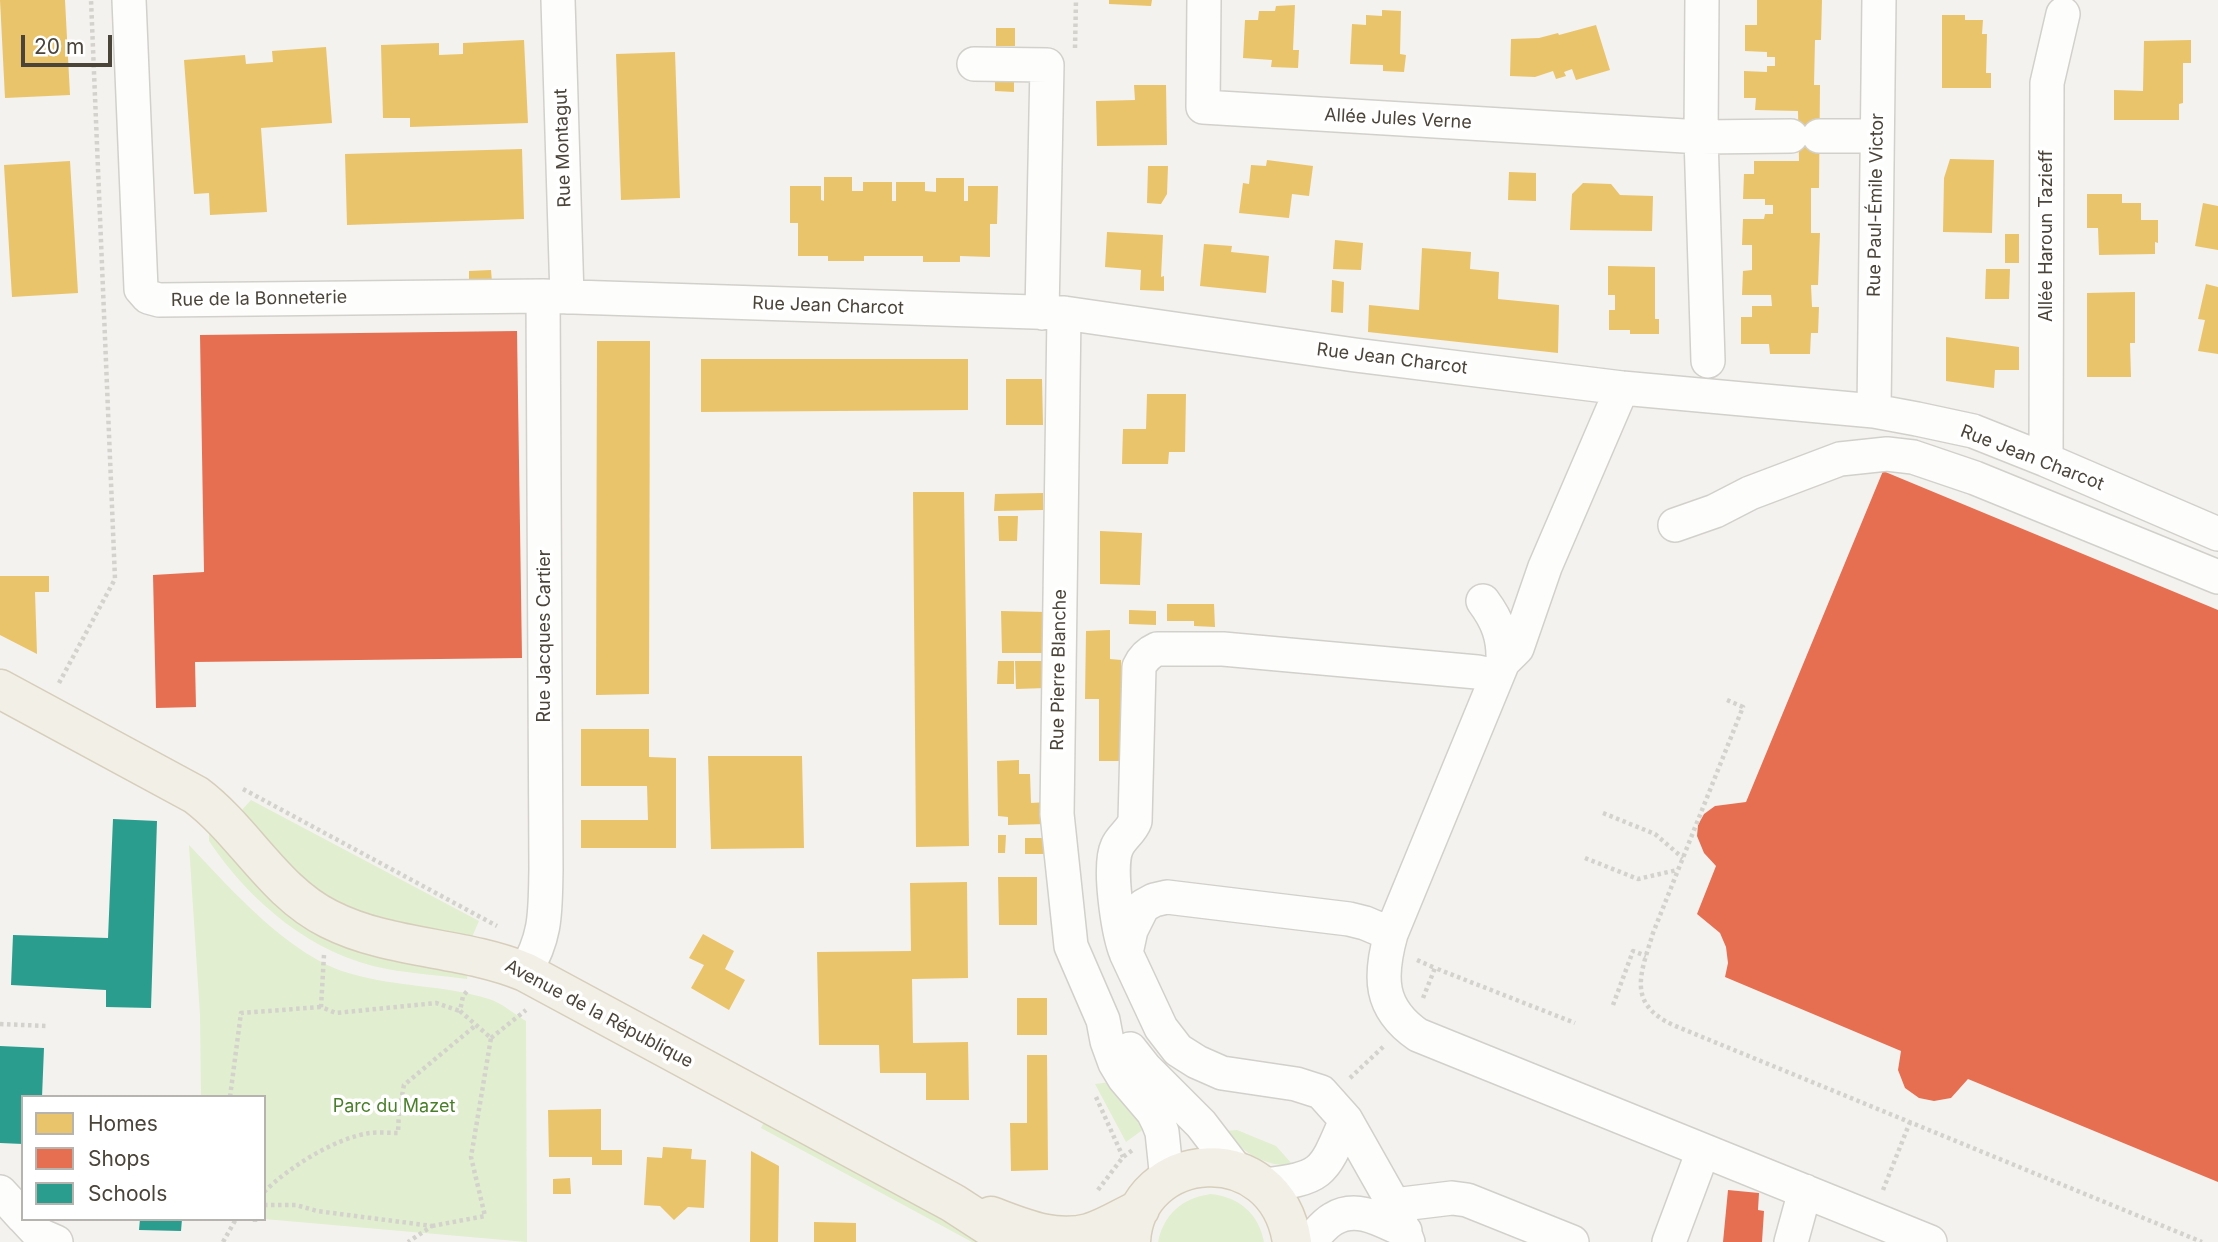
<!DOCTYPE html>
<html>
<head>
<meta charset="utf-8">
<style>
  body { margin:0 }
  #map { position:relative; width:2218px; height:1242px; overflow:hidden; background:#f4f2ee; font-family:Inter,sans-serif }
  canvas { display:block }
  .legend { position:absolute; left:21px; top:1095px; width:245px; height:126px; box-sizing:border-box; background:#fff; border:2px solid #b7b4b0; margin:0; padding:9px 12px; list-style:none; font-size:21px; color:#4b4439 }
  .legend li { display:flex; align-items:center; gap:14px; height:35px }
  .legend b { width:35px; border:2px solid #b7b4b0 }
  .scale { position:absolute; left:21px; top:35px; width:91px; height:32px; box-sizing:border-box; border:4px solid #4b4439; border-top:0; padding-left:9px; font-size:21px; line-height:24px; white-space:nowrap; color:#4b4439; -webkit-text-stroke:5px #fff; paint-order:stroke }
</style>
</head>
<body>
<div id="map">
<canvas width="2218" height="1242"></canvas>
<ul class="legend">
<li><b style="height:19px;background:#e9c46a"></b>Homes</li>
<li><b style="height:19px;background:#e76f51"></b>Shops</li>
<li><b style="height:19px;background:#2a9d8f"></b>Schools</li>
</ul>
<div class="scale">20 m</div>
</div>
<script>
const g = document.querySelector('canvas').getContext('2d');
g.lineJoin = 'round';
function fill(path, color) {
  g.fillStyle = color;
  g.fill(path, 'evenodd');
}
function trace(path, color, width, dash) {
  g.strokeStyle = color;
  g.lineWidth = width;
  g.lineCap = dash ? 'butt' : 'round';
  g.setLineDash(dash || []);
  g.stroke(path);
}
function label(font, color, halo, rows, align = 'center') {
  g.font = font + ' Inter,sans-serif';
  g.lineWidth = 7;
  g.setLineDash([]);
  g.textBaseline = 'middle';
  g.strokeStyle = halo;
  g.fillStyle = color;
  for (const [text, x, y, turn = 0] of rows) {
    g.save();
    g.translate(x, y);
    g.rotate((+turn || 0) * Math.PI / 180);
    g.textAlign = isNaN(turn) ? turn : align;
    if (halo) g.strokeText(text, 0, 0);
    g.fillText(text, 0, 0);
    g.restore();
  }
}
const green = new Path2D(`
  M251 800 479 921 472 937C413 926 349 921 302 879 279 859 260 834 240 812Z
  M212 832 338 944 380 958 468 972 467 979C440 975 413 974 387 969 312 955 250 902 209 841V834Z
  M189 845C232 890 291 958 352 974 397 987 444 985 489 999 502 1003 514 1014 526 1021L527 1242 264 1219V1097H201L200 1015Z
  M1110 1082 1148 1126 1126 1142 1095 1084Z
  M764 1122 986 1242H972L761 1128Z
  M1237 1130 1276 1146 1293 1165C1267 1168 1240 1151 1225 1131Z
  M1211 1194C1239 1197 1259 1214 1264 1242H1158C1164 1214 1182 1198 1211 1194Z`);
const homes = new Path2D(`
  M0 0H65L70 95 5 98Z
  M1109 0H1152L1151 6 1109 4Z
  M1757 0H1822L1821 40H1815L1814 85H1820L1819 188H1811V233H1820L1818 285H1811L1812 307H1819L1818 333H1811L1810 354H1770L1769 344H1741V317H1752V306H1772L1771 295H1742L1743 271 1752 270V245H1742L1743 219H1764L1765 214H1773V205H1765V199H1743L1744 174H1754V161H1799L1798 111 1755 110 1756 98H1744V71L1767 72V66H1775V57H1767V52L1745 51V25H1757Z
  M1295 5 1293 50H1299L1298 68 1271 67 1272 60 1243 58 1245 20H1258L1259 11H1275L1276 6Z
  M1382 10 1401 11 1400 54 1406 55 1404 72 1383 71V65L1350 64 1352 24 1366 25V15L1382 16Z
  M1942 15H1965V20H1983L1982 34H1987L1986 73H1991V88H1942Z
  M1596 25 1610 70 1576 80 1572 69 1564 72 1566 76 1556 79 1553 71 1535 77 1510 76 1511 39 1539 38 1558 33 1559 35Z
  M996 28H1015V46H996Z
  M524 40 528 123 410 127V118H383L381 45 439 43V55L463 54V43Z
  M2191 40V63H2183V103L2179 104V120H2114V90L2143 91 2144 41Z
  M326 47 332 123 261 128 267 212 210 215 209 193 194 194 184 60 245 55 246 64 273 62 272 51Z
  M675 52 680 198 621 200 616 54Z
  M1014 73V92L995 91V74Z
  M1134 85H1166L1167 145 1097 146 1096 101 1135 100Z
  M522 149 524 219 347 225 345 154Z
  M1950 159 1994 160 1992 233 1943 232 1944 178Z
  M1267 160 1313 166 1309 196 1292 194 1289 218 1239 213 1243 183 1249 184 1251 165 1266 166Z
  M70 161 78 293 12 297 4 165Z
  M1148 166H1168L1167 194 1161 204 1147 203Z
  M1509 172 1536 173V201L1508 200Z
  M824 177H852V191H863V182H892V201H896V182H925V191L936 192V178H964V201H968V186H998L997 224H990V257L960 256V262H923V256H864V261H828V256H798V223H790V186H821V200L824 201Z
  M1583 183 1611 184 1620 195 1653 196 1652 231 1570 230 1572 194Z
  M2087 194H2122V203H2141V220H2158V243L2155 242V254L2099 255 2098 228H2087Z
  M2203 203 2218 206V250L2195 246Z
  M1107 232 1163 235 1161 277 1164 276V291L1140 290 1141 270 1105 267Z
  M2005 234H2019V263H2005Z
  M1335 240 1363 243 1361 270 1333 269Z
  M1204 244 1232 246 1231 252 1269 256 1266 293 1200 286Z
  M1422 248 1471 252 1470 269 1499 272 1498 299 1559 305 1558 353 1368 332 1369 305 1419 310Z
  M1608 266 1655 267V319H1659V334H1630V330H1609V310H1615V295H1608Z
  M1986 269H2010L2009 299H1985Z
  M491 270 492 282 469 283V271Z
  M1332 280 1344 282 1343 313 1331 312Z
  M2206 284 2218 287V354L2198 351 2205 320 2198 319Z
  M2135 292V343H2130L2131 377H2087V293Z
  M1946 337 2019 347V370H1995L1994 388 1946 381Z
  M597 341H650L649 694 596 695Z
  M701 359H968V410L701 412Z
  M1006 379H1042L1043 425H1006Z
  M1147 394H1186L1185 452H1169L1168 464H1122L1123 429H1146Z
  M913 492H964L969 846 916 847Z
  M1043 493V510L994 511 995 494Z
  M998 516H1018L1017 541H999Z
  M1100 531 1142 533 1140 585 1100 584Z
  M0 576H49V592H35L37 654 0 635Z
  M1167 604H1214L1215 627 1194 626V621H1167Z
  M1129 610 1156 611V625L1129 624Z
  M1001 611 1046 612V653H1002Z
  M1110 630V659L1121 660V700L1129 699 1130 761H1099V699H1085L1086 631Z
  M998 661H1014V684H997Z
  M1015 661H1046V688L1016 689Z
  M581 729H649V757L676 758V848H581V820H648L647 786H581Z
  M708 756H802L804 848 711 849Z
  M1019 760V774H1030L1031 803 1047 802 1046 824 1008 825V817L998 816 997 761Z
  M998 835H1006L1005 853H998Z
  M1025 838H1047L1046 854H1025Z
  M998 877H1037V925H999Z
  M967 882 968 978 912 979 913 1043 968 1042 969 1100H926V1073H880L879 1045H819L817 952 911 951 910 883Z
  M703 934 734 951 725 969 745 980 729 1010 691 988 704 965 689 958Z
  M1017 998H1047V1035H1017Z
  M1027 1055H1047L1048 1170 1011 1171 1010 1123H1027Z
  M601 1109V1150H622V1165H592V1157H549L548 1110Z
  M663 1147 692 1149 691 1159 706 1160 704 1208 688 1207 674 1220 660 1206 644 1205 647 1157 662 1158Z
  M751 1151 779 1166 778 1242H750Z
  M570 1178 571 1194H553V1179Z
  M814 1222 856 1223V1242H814Z`);
const shops = new Path2D(`
  M517 331 522 658 195 662 196 707 156 708 153 575 204 572 200 335Z
  M1883 471 2218 610V1182L1968 1079 1951 1098 1934 1101 1919 1098 1905 1088 1898 1070 1901 1051 1725 977 1728 963 1726 947 1720 933 1697 914 1716 866 1704 853 1697 836 1698 825 1704 814 1715 806 1746 802Z
  M1728 1190 1759 1193 1758 1210 1764 1211 1762 1242H1723Z`);
const schools = new Path2D(`
  M113 819 157 821 151 1008 106 1007V990L11 985 13 935 108 938Z
  M0 1046 44 1048 42 1097H23V1144L0 1143Z
  M140 1219H182L181 1231 139 1230Z`);
const path = new Path2D(`
  M1075 48 1076 0
  M59 683 115 579 91 0
  M1727 700 1743 707 1653 933C1641 973 1626 1003 1673 1025L2202 1242
  M243 789 497 926
  M1603 813 1655 834 1683 858
  M1585 858 1638 879 1677 870
  M324 955 321 1007 336 1013 436 1003 460 1011
  M1417 960 1435 968
  M1423 998 1435 968 1575 1023
  M1613 1005 1633 951 1646 956
  M0 1024 46 1026
  M491 1038 526 1010
  M1350 1078 1384 1046
  M230 1097 241 1013 321 1007
  M1096 1097 1123 1157
  M1098 1190 1123 1157 1134 1149
  M1883 1190 1910 1122
  M264 1192C289 1167 335 1138 370 1133 379 1132 389 1133 398 1133L399 1111 404 1085 476 1025
  M264 1205H296L317 1211 432 1226 408 1242
  M255 1219V1222
  M432 1226 485 1216 471 1157 491 1038 460 1011 463 996 468 990
  M223 1242 236 1219`);
const minor = new Path2D(`
  M129 0 141 289 148 297 159 300 543 296 1064 313 1355 355 1622 388 1874 411 1917 419 1973 431 2046 460 2218 534
  M558 0 567 297
  M1204 0 1203 107 1701 137 1791 136
  M1702 0 1701 137 1708 361
  M974 64 1047 65 1042 313
  M1819 136H1876
  M1064 313 1057 814 1071 946 1103 1020 1107 1041 1115 1063 1124 1078 1153 1112 1158 1122 1162 1132 1167 1180
  M1874 411 1879 0
  M2046 460 2047 83 2063 14
  M1675 525 1715 511 1750 493 1840 459 1887 454 1913 457 1975 478 2218 577
  M1483 601C1498 621 1504 638 1503 662L1391 934C1379 977 1379 1008 1418 1035L1930 1242
  M1503 662 1517 648 1545 567 1622 388
  M1391 934 1365 923 1349 919 1167 897 1154 900 1143 906 1131 930 1126 953 1161 1028 1178 1050 1197 1062 1222 1073 1296 1084 1321 1092 1346 1120 1394 1205 1408 1242
  M1125 950C1118 930 1108 866 1117 847 1121 837 1131 832 1135 821L1139 667C1143 658 1148 653 1157 649H1223L1477 672 1497 676
  M525 972C547 935 545 911 546 870L543 296
  M1130 1049 1145 1068 1201 1124 1237 1171
  M1263 1185C1323 1178 1323 1174 1346 1120
  M0 1192 23 1217
  M1394 1205 1452 1198 1467 1200 1572 1242
  M25 1219 40 1235 56 1242
  M1309 1242C1316 1235 1324 1224 1333 1219 1357 1204 1383 1221 1405 1231
  M1669 1242 1703 1151
  M1791 1242 1805 1191`);
const major = new Path2D(`
  M0 689 196 795C244 831 274 892 329 919 390 950 462 946 525 972L953 1203 1013 1242
  M991 1216C1023 1228 1054 1242 1089 1233 1106 1228 1123 1217 1140 1209
  M1131 1242C1135 1149 1276 1136 1292 1242`);
const streetNames = [
  ["Allée Jules Verne",1398,119,3],
  ["Rue Montagut",563,148,-92],
  ["Rue Paul-Émile Victor",1876,205,-89],
  ["Allée Haroun Tazieff",2047,236,-90],
  ["Rue de la Bonneterie",259,299,-1],
  ["Rue Jean Charcot",828,306,2],
  ["Rue Jean Charcot",1392,359,7],
  ["Rue Jean Charcot",2032,458,21],
  ["Rue Jacques Cartier",545,636,-90],
  ["Rue Pierre Blanche",1059,670,-89],
  ["Avenue de la République",599,1014,28]
];
const parkNames = [
  ["Parc du Mazet",394,1107]
];
fill(green, '#e1eecf');
fill(homes, '#e9c46a');
fill(shops, '#e76f51');
fill(schools, '#2a9d8f');
trace(minor, '#d2d0cb', 36);
trace(major, '#d6cebb', 41);
trace(path, '#d3d2cc', 4.5, [3.5, 3.5]);
trace(minor, '#fdfdfc', 33);
trace(major, '#f2efe6', 38);
label('18px', '#4b4439', '#fff', streetNames);
label('18px', '#4a7f2a', '#fff', parkNames);
</script>
</body>
</html>
